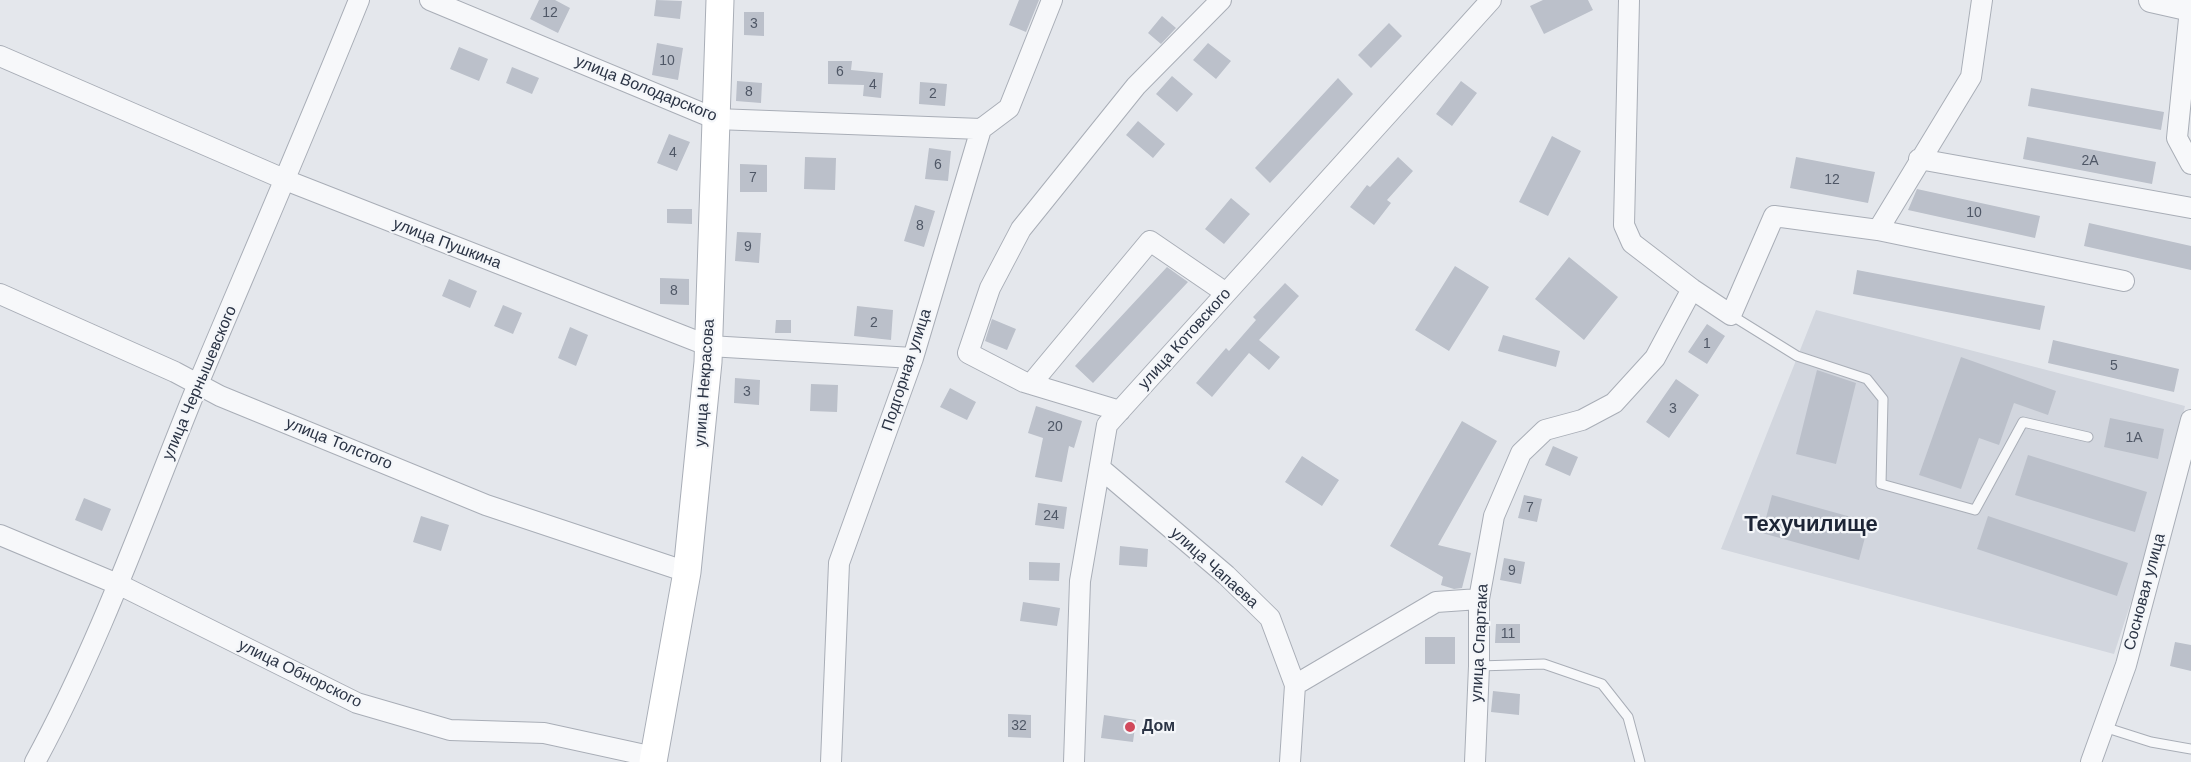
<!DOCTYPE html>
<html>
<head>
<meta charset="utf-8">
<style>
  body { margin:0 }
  canvas { display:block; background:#e4e7ec }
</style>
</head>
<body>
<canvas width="2191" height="762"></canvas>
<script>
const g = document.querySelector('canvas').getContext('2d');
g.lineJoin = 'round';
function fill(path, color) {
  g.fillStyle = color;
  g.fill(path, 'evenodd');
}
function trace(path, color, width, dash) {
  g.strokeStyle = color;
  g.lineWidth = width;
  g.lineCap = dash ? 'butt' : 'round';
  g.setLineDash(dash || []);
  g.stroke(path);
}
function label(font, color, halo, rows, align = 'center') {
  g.font = font + ' Arial,sans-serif';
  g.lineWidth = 4.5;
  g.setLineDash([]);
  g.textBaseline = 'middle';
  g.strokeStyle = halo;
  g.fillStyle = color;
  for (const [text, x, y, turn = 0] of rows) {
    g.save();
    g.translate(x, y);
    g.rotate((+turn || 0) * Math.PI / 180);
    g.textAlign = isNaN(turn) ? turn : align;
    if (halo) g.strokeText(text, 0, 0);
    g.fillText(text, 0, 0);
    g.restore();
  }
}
const built = new Path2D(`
  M1816 310 2185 406 2158 520 2114 654 1721 549Z`);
const building = new Path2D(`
  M539 0H555L570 8 558 33 530 19Z
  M656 0 682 1 680 19 654 16Z
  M1019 0H1039L1026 32 1009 25Z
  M1543 0H1588L1593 10 1544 34 1530 6Z
  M744 12H764V36L744 35Z
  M1162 16 1176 28 1161 44 1148 33Z
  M1389 23 1402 36 1371 68 1358 55Z
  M657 43 683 48 678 80 652 75Z
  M1208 43 1231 61 1216 79 1193 60Z
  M459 47 488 59 479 81 450 69Z
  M828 61H852L851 70 883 73 881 98 863 96 864 85 828 84Z
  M512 67 539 78 532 94 506 83Z
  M1172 76 1193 94 1177 112 1156 94Z
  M1338 78 1353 94 1270 183 1255 168Z
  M737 81 762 83 761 103 736 101Z
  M1461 81 1477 93 1452 126 1436 114Z
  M920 82 947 84 945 106 919 104Z
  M2031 88 2164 112 2161 130 2028 106Z
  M1138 121 1165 144 1153 158 1126 135Z
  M669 134 690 142 677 171 657 163Z
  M1552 136 1581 151 1548 216 1519 202Z
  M2027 137 2156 162 2152 184 2023 159Z
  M929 148 951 151 948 181 925 179Z
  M805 157 836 158 835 190 804 189Z
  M1398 157 1413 171 1387 200 1391 203 1374 225 1350 207 1367 185 1370 187Z
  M1796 157 1875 172 1868 203 1790 188Z
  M740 164 767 165V192H740Z
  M1917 189 2040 216 2035 238 1908 210Z
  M1231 198 1250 214 1224 244 1205 229Z
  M915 205 935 211 924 247 904 241Z
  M667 209H692V224L667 223Z
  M2089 223 2191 246V270L2084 246Z
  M737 232 761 233 759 263 735 261Z
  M1569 257 1618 297 1584 340 1535 299Z
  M1455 266 1489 287 1449 351 1415 330Z
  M1167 267 1188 282 1093 383 1075 366Z
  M1857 270 2045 306 2040 330 1853 294Z
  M660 278 689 279V305L660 304Z
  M449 279 477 291 470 308 442 296Z
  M1285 283 1299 296 1259 340 1280 357 1269 370 1249 353 1212 397 1196 383 1226 348 1229 351 1256 320 1253 317Z
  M503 305 522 313 513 334 494 326Z
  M857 306 893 310 891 340 854 336Z
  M992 319 1016 329 1007 350 985 341Z
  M776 320H791V333H775Z
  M1707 324 1725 336 1707 364 1688 352Z
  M570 327 588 335 576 366 558 358Z
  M1503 335 1560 351 1556 367 1498 351Z
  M2053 340 2179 369 2174 392 2048 363Z
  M1961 357 2056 391 2048 415 2014 403 1999 445 1979 438 1961 489 1919 475Z
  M1817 370 1856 383 1836 464 1796 454Z
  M735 378 760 380 759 405 734 403Z
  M1676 379 1699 395 1669 438 1646 422Z
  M811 384 838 385 837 412 810 411Z
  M950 388 976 402 967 420 940 407Z
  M1036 406 1082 421 1074 448 1069 446 1062 482 1035 477 1043 438 1028 433Z
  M2110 418 2164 429 2158 459 2104 447Z
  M1462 421 1497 441 1438 545 1471 553 1462 588 1454 589 1441 585 1443 577 1390 546Z
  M1553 446 1578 457 1570 476 1545 465Z
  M2028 455 2147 492 2135 532 2015 495Z
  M1302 456 1339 480 1322 506 1285 482Z
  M1524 495 1542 499 1537 522 1518 518Z
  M1772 495 1869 522 1859 560 1762 533Z
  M84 498 111 509 102 531 75 520Z
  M1038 503 1067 507 1064 529 1035 525Z
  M421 516 449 525 441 551 413 542Z
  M1988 516 2128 563 2117 596 1977 549Z
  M1120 546 1148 549 1147 567 1119 565Z
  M1504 558 1525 562 1521 584 1500 580Z
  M1029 562 1060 563 1059 581 1029 580Z
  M1023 602 1060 608 1057 626 1020 621Z
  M1496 624H1520V643H1495Z
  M1425 637H1455V664H1425Z
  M2175 642 2191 645V671L2170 666Z
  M1493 691 1520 694 1519 715 1491 712Z
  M1008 714 1031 715V738L1008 737Z
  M1104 715 1136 720 1133 742 1101 738Z`);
const service = new Path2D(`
  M1731 315 1797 356 1867 379 1883 399 1881 484 1975 510 2023 422 2088 437
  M1479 666 1544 664 1602 684 1628 717 1640 762
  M2104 727 2151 742 2191 749`);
const minor = new Path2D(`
  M430 0 716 119 981 129
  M1629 0 1624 225 1632 243 1692 289 1731 315 1774 216 1878 230 2124 281
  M2190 9 2177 138 2191 164
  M0 56 293 183 709 346 913 358
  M1919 159 2191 208
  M1878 230 1971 77 1982 0
  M0 294 175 372 220 396 486 505 687 572
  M1031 384 1150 241 1226 293
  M1120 411 1024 382 968 353 990 288 1021 229 1136 86 1221 0
  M1100 468 1226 575 1270 618 1295 685 1290 762
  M0 535 122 586 357 703 450 730 544 733 654 757
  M1295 685 1436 602 1479 599
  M35 762C101 641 146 511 198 384 252 256 307 129 359 0
  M831 762 839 563 913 358 981 129 1009 108 1052 0
  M1074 762 1080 581 1107 425 1491 0
  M1475 762 1479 666V599L1494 516 1521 453 1545 430 1582 420 1614 403 1655 358 1692 289
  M2091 762 2126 665 2191 420`);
const tertiary = new Path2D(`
  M2151 0 2191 9`);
const secondary = new Path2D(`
  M653 762 687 572 708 362 720 0`);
const markers = [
  [1130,727,6,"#d1495b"]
];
const numberNames = [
  ["12",550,13],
  ["3",754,24],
  ["10",667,61],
  ["6",840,72],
  ["4",873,85],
  ["8",749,92],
  ["2",933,94],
  ["4",673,153],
  ["2А",2090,161],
  ["6",938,165],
  ["7",753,178],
  ["12",1832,180],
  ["10",1974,213],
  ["8",920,226],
  ["9",748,247],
  ["8",674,291],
  ["2",874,323],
  ["1",1707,344],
  ["5",2114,366],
  ["3",747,392],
  ["3",1673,409],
  ["20",1055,427],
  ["1А",2134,438],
  ["7",1530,508],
  ["24",1051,516],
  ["9",1512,571],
  ["11",1508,634],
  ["32",1019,726]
];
const streetNames = [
  ["улица Володарского",646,89,22],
  ["улица Пушкина",447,244,21],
  ["улица Котовского",1185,339,-48],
  ["Подгорная улица",907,370,-72],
  ["улица Чернышевского",200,383,-67],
  ["улица Некрасова",705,383,-86],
  ["улица Толстого",339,444,22],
  ["улица Чапаева",1214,568,42],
  ["Сосновая улица",2145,592,-75],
  ["улица Спартака",1480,643,-87],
  ["улица Обнорского",300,674,26]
];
const poiNames = [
  ["Дом",1142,727]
];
const districtNames = [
  ["Техучилище",1811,525]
];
fill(built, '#d2d6de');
fill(building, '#bbc0ca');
trace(service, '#a9aeb7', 11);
trace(minor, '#a9aeb7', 22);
trace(tertiary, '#a9aeb7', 26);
trace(secondary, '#a9aeb7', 29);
trace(service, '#f7f8fa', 9);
trace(minor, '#f7f8fa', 20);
trace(tertiary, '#f7f8fa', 24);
trace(secondary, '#fff', 27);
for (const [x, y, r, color] of markers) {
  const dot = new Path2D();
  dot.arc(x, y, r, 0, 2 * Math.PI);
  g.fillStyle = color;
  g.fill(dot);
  trace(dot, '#f4f6f9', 2);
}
label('14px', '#4f5766', null, numberNames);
label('16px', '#2b3445', '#f4f6f9', streetNames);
label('bold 16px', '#2b3445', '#f4f6f9', poiNames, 'left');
label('bold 22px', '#1d2536', '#f4f6f9', districtNames);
</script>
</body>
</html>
